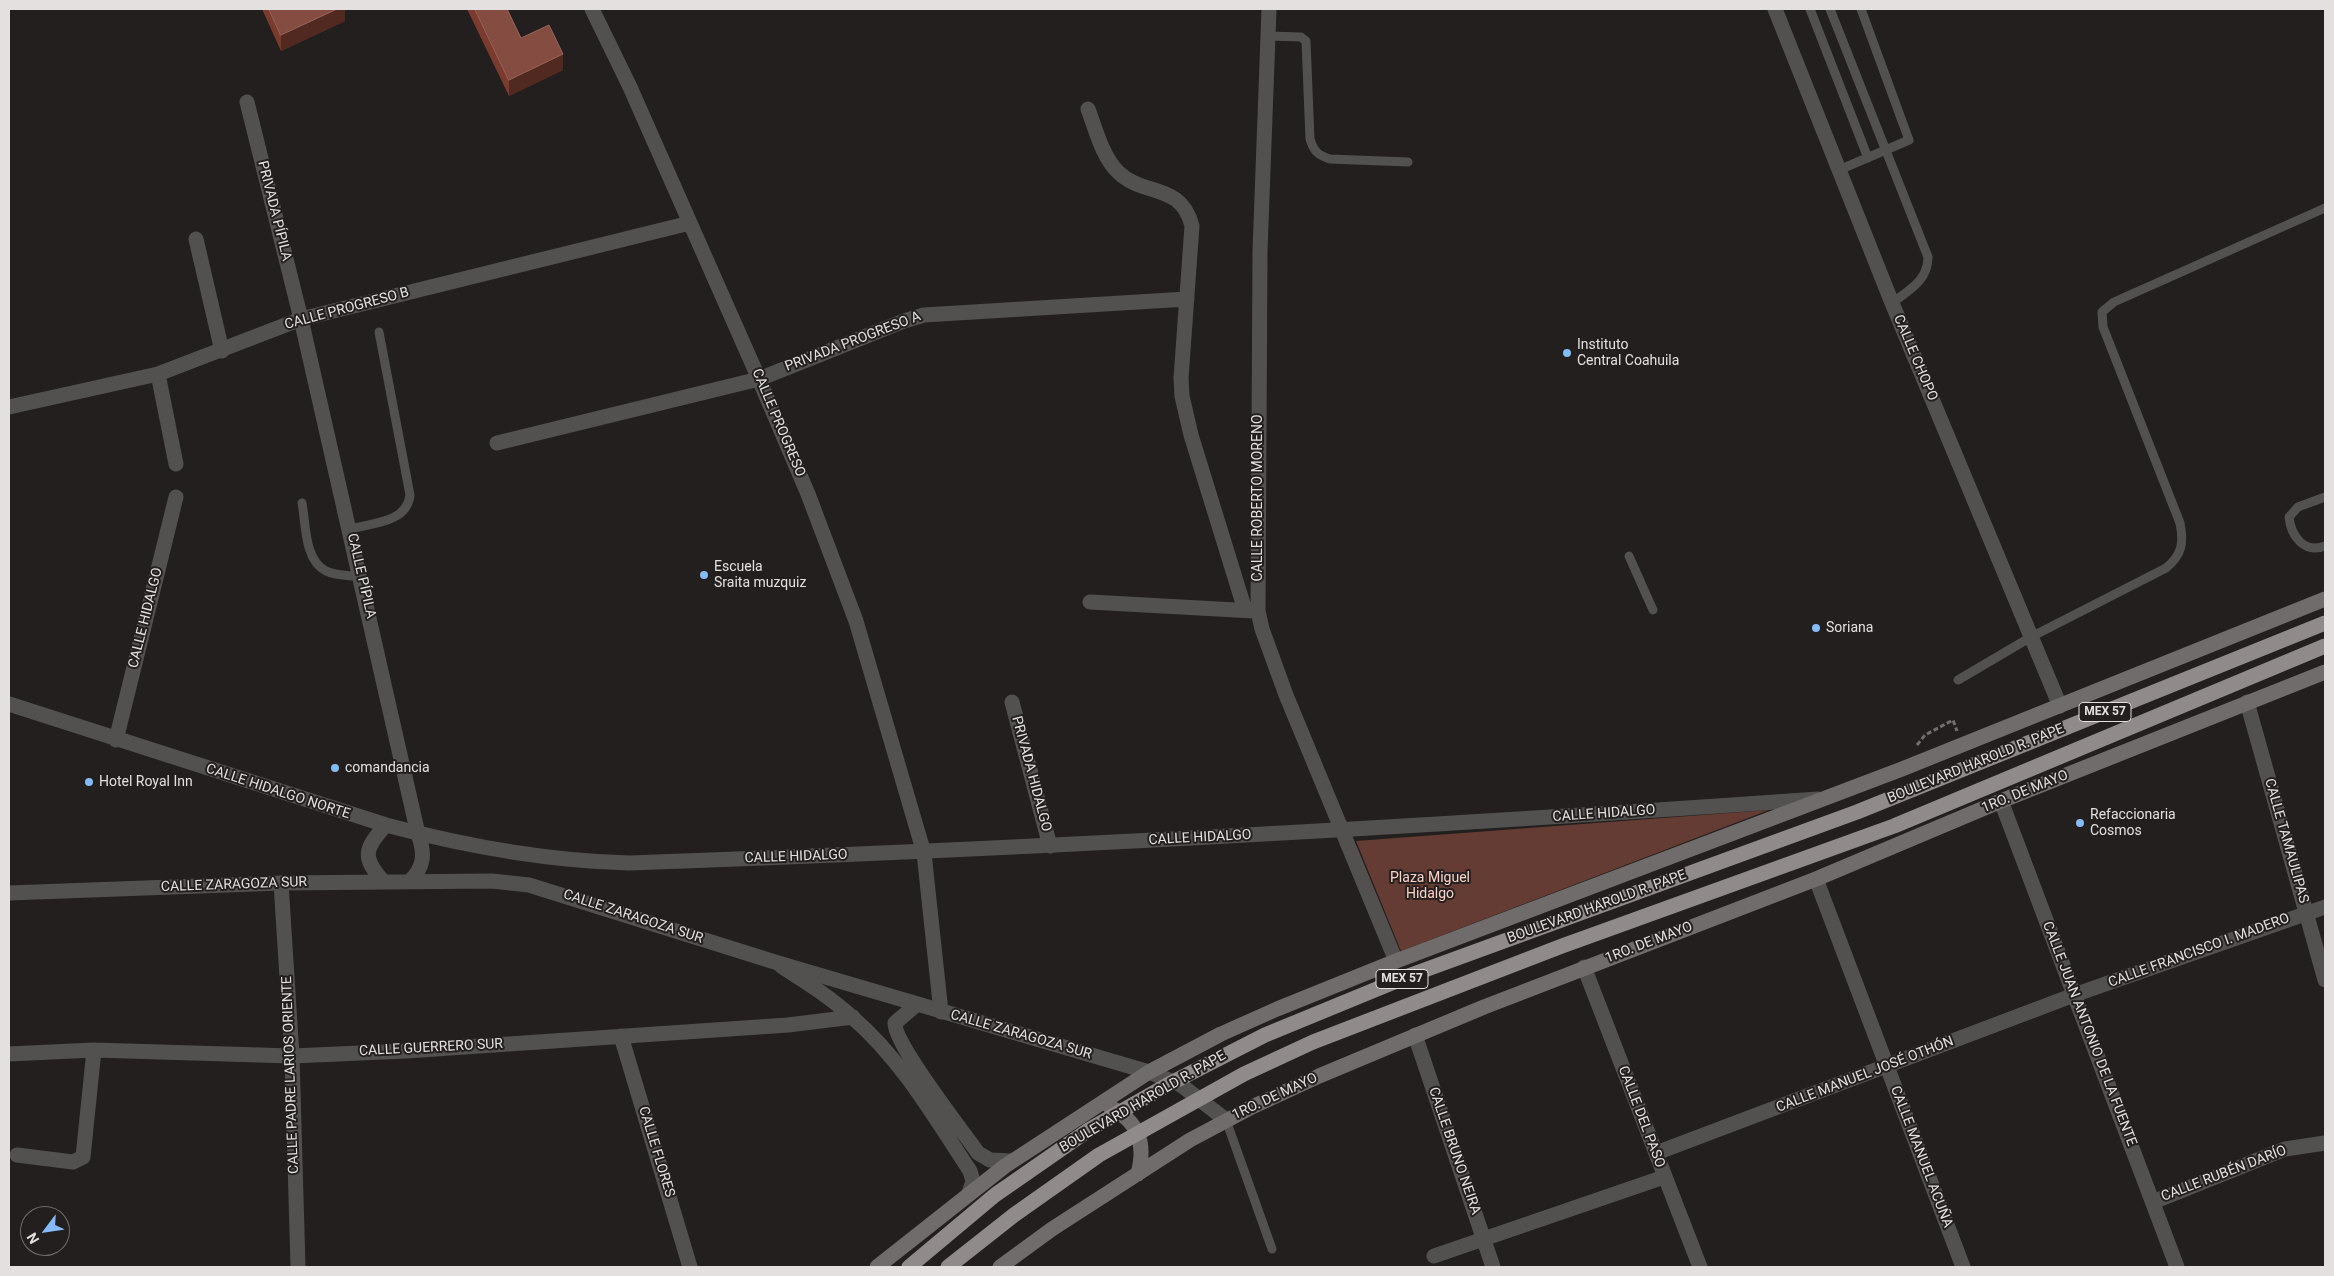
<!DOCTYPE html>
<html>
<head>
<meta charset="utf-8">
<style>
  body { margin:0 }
  #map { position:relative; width:2334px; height:1276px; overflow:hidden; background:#231f1e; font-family:Roboto,sans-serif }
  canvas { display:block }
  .frame { position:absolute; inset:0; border:10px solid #e3e0df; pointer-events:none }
  .north { position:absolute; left:20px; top:1206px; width:50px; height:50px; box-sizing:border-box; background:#231f1e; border:1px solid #706c6b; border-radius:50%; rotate:239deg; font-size:14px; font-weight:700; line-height:20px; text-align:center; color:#e3e0df }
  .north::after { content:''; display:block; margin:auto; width:18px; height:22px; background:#86bbfb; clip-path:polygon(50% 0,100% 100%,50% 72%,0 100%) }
</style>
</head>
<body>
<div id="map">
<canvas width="2334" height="1276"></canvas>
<div class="frame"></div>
<div class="north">N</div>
</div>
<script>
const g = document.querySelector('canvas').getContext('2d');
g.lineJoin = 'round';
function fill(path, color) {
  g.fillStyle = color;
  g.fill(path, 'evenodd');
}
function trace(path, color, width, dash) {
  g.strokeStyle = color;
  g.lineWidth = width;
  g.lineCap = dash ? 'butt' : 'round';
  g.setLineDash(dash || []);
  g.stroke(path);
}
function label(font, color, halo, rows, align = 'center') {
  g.font = font + ' Roboto,sans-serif';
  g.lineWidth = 4;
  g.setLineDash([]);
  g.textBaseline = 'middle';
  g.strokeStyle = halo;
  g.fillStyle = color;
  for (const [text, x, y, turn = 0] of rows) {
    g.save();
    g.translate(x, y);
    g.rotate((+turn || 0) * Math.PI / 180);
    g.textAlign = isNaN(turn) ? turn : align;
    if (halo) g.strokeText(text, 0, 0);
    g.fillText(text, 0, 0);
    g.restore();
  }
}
const green = new Path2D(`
  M1769 810 1401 951 1356 841Z`);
const path = new Path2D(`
  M1917 745 1925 735 1953 720 1957 731`);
const service = new Path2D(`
  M1810 9 1868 158
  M1830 9 1928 257C1928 281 1909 290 1892 303
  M1268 36 1301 37 1306 41 1310 139C1314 152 1318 155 1330 159L1408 162
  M1839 170 1909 140 1861 9
  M2325 497 2298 507 2289 517C2291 536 2304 554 2325 546
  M302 503C306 524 304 560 326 571 336 576 350 575 361 577
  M350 529C372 523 407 523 410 495L379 332
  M1629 556 1653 610
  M1958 680 2031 637 2166 568C2182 555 2184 543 2180 523L2103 327 2102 312 2114 302 2325 208
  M1226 1120 1272 1249`);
const minor = new Path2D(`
  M592 9 630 87 759 379 808 494 856 621 924 853 941 1012
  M1269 9 1260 251 1258 611 1262 629 1286 695 1396 961
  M1775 9 1892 303 2060 706
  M247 102 301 319 418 834
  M1088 109C1096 130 1102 156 1118 172 1143 197 1181 182 1192 226L1181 378 1182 396 1191 435 1245 610
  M196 239 222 351
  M158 374 176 464
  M9 407 158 374 301 319 690 223
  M497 443 759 379 904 321 924 315 1187 299
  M1090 602 1254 611
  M1012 702 1050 846
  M2247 702 2325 980
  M116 740 176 497
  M2001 801 2177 1267
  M1816 879 1963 1267
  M281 883 292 1056 298 1267
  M781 966C806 982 830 997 852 1017 901 1059 935 1118 970 1171L973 1181 969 1193
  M1584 967 1700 1267
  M916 1005 895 1023C894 1044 962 1130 978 1153L990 1160 1012 1161
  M1415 1035 1493 1267
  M621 1036 690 1267
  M9 1054 94 1050 292 1056 406 1051 788 1025 853 1017
  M1656 1153 2074 995 2325 907
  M17 1155 73 1162 83 1157 94 1050
  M2153 1202 2285 1149 2325 1143
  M1434 1256 1664 1177`);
const tertiary = new Path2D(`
  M9 704 386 825C465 846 547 861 629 863 1026 849 1422 827 1818 799
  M383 881C361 857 365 848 386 825
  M409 882C425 867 425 853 418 834
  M9 893 281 883 492 881 529 885 778 963 1149 1072 1181 1085 1226 1120`);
const secondary = new Path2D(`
  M1110 1107C1139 1122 1146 1143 1138 1174
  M877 1267 1005 1166 1149 1072 1221 1034 1277 1009 1396 961 1902 769 2325 599
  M1000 1267 1052 1229 1190 1140 1252 1107 1319 1076 1484 1007 1816 879 2001 801 2325 672`);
const trunk = new Path2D(`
  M909 1267 995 1195 1090 1129 1169 1084 1265 1035 1411 975 1857 812 2325 623
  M948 1267 1014 1215 1099 1155 1244 1074 1313 1042 1562 946 1894 826 2325 646`);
const wall = new Path2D(`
  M262 9H345V21L281 51Z
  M467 9H507L521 38 563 70 509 96Z`);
const shadedWall = new Path2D(`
  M337 9H345V21L281 51V35Z
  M563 54V70L509 96V80Z`);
const building = new Path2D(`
  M269 9H337L281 35Z
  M475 9H507L521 38 549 25 563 54 509 80Z`);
const markers = [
  [1567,353,5,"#86bbfb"],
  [704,575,5,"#86bbfb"],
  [1816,628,5,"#86bbfb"],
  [335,768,5,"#86bbfb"],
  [89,782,5,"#86bbfb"],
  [2080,823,5,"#86bbfb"]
];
const shields = [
  [2105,712,52],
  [1402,979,52]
];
const shieldNames = [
  ["MEX 57",2105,712],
  ["MEX 57",1402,979]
];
const streetNames = [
  ["PRIVADA PÍPILA",274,211,76],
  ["CALLE PROGRESO B",347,309,-15],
  ["PRIVADA PROGRESO A",853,342,-21],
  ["CALLE CHOPO",1915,358,67],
  ["CALLE PROGRESO",778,423,67],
  ["CALLE ROBERTO MORENO",1258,498,-90],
  ["CALLE PÍPILA",361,576,77],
  ["CALLE HIDALGO",146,618,-76],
  ["BOULEVARD HAROLD R. PAPE",1976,764,-22],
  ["PRIVADA HIDALGO",1031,774,75],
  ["CALLE HIDALGO NORTE",278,792,18],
  ["1RO. DE MAYO",2025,792,-22],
  ["CALLE HIDALGO",1604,814,-4],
  ["CALLE HIDALGO",1200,838,-3],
  ["CALLE TAMAULIPAS",2286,841,74],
  ["CALLE HIDALGO",796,857,-2],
  ["CALLE ZARAGOZA SUR",234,885,-2],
  ["BOULEVARD HAROLD R. PAPE",1597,907,-20],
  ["CALLE ZARAGOZA SUR",633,917,18],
  ["1RO. DE MAYO",1649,943,-21],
  ["CALLE FRANCISCO I. MADERO",2199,951,-20],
  ["CALLE JUAN ANTONIO DE LA FUENTE",2089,1034,69],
  ["CALLE ZARAGOZA SUR",1021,1035,16],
  ["CALLE GUERRERO SUR",431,1048,-3],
  ["CALLE PADRE LARIOS ORIENTE",291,1075,-92],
  ["CALLE MANUEL JOSÉ OTHÓN",1865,1075,-21],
  ["1RO. DE MAYO",1275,1097,-25],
  ["BOULEVARD HAROLD R. PAPE",1143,1102,-30],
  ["CALLE DEL PASO",1641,1117,69],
  ["CALLE BRUNO NEIRA",1454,1151,71],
  ["CALLE FLORES",656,1152,73],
  ["CALLE MANUEL ACUÑA",1921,1157,69],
  ["CALLE RUBÉN DARÍO",2224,1174,-21]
];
const poiNames = [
  ["Instituto",1577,345],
  ["Central Coahuila",1577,361],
  ["Escuela",714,567],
  ["Sraita muzquiz",714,583],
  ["Soriana",1826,628],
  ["comandancia",345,768],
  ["Hotel Royal Inn",99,782],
  ["Refaccionaria",2090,815],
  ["Cosmos",2090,831]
];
const parkNames = [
  ["Plaza Miguel",1430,878],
  ["Hidalgo",1430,894]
];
fill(green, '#653c33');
trace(path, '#716e6d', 3, [5, 2.5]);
trace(service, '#535150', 9);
trace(minor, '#535150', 15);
trace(tertiary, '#535150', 15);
trace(secondary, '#706c6b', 15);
trace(trunk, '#908a8a', 15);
fill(wall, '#7a3b2e');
fill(shadedWall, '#522920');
fill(building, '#854d41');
trace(building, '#94645a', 1);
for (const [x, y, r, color] of markers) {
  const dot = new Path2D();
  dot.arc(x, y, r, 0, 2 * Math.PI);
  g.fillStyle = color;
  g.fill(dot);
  trace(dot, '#231f1e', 2);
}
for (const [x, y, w] of shields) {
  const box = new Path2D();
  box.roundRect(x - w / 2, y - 9.5, w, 19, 4);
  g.fillStyle = '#231f1e';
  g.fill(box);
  trace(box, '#e3e0df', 1);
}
label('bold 12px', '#e3e0df', null, shieldNames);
label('14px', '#e3e0df', '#231f1e', streetNames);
label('14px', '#e3e0df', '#231f1e', poiNames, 'left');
label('14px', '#fed2c8', '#231f1e', parkNames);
</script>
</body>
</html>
